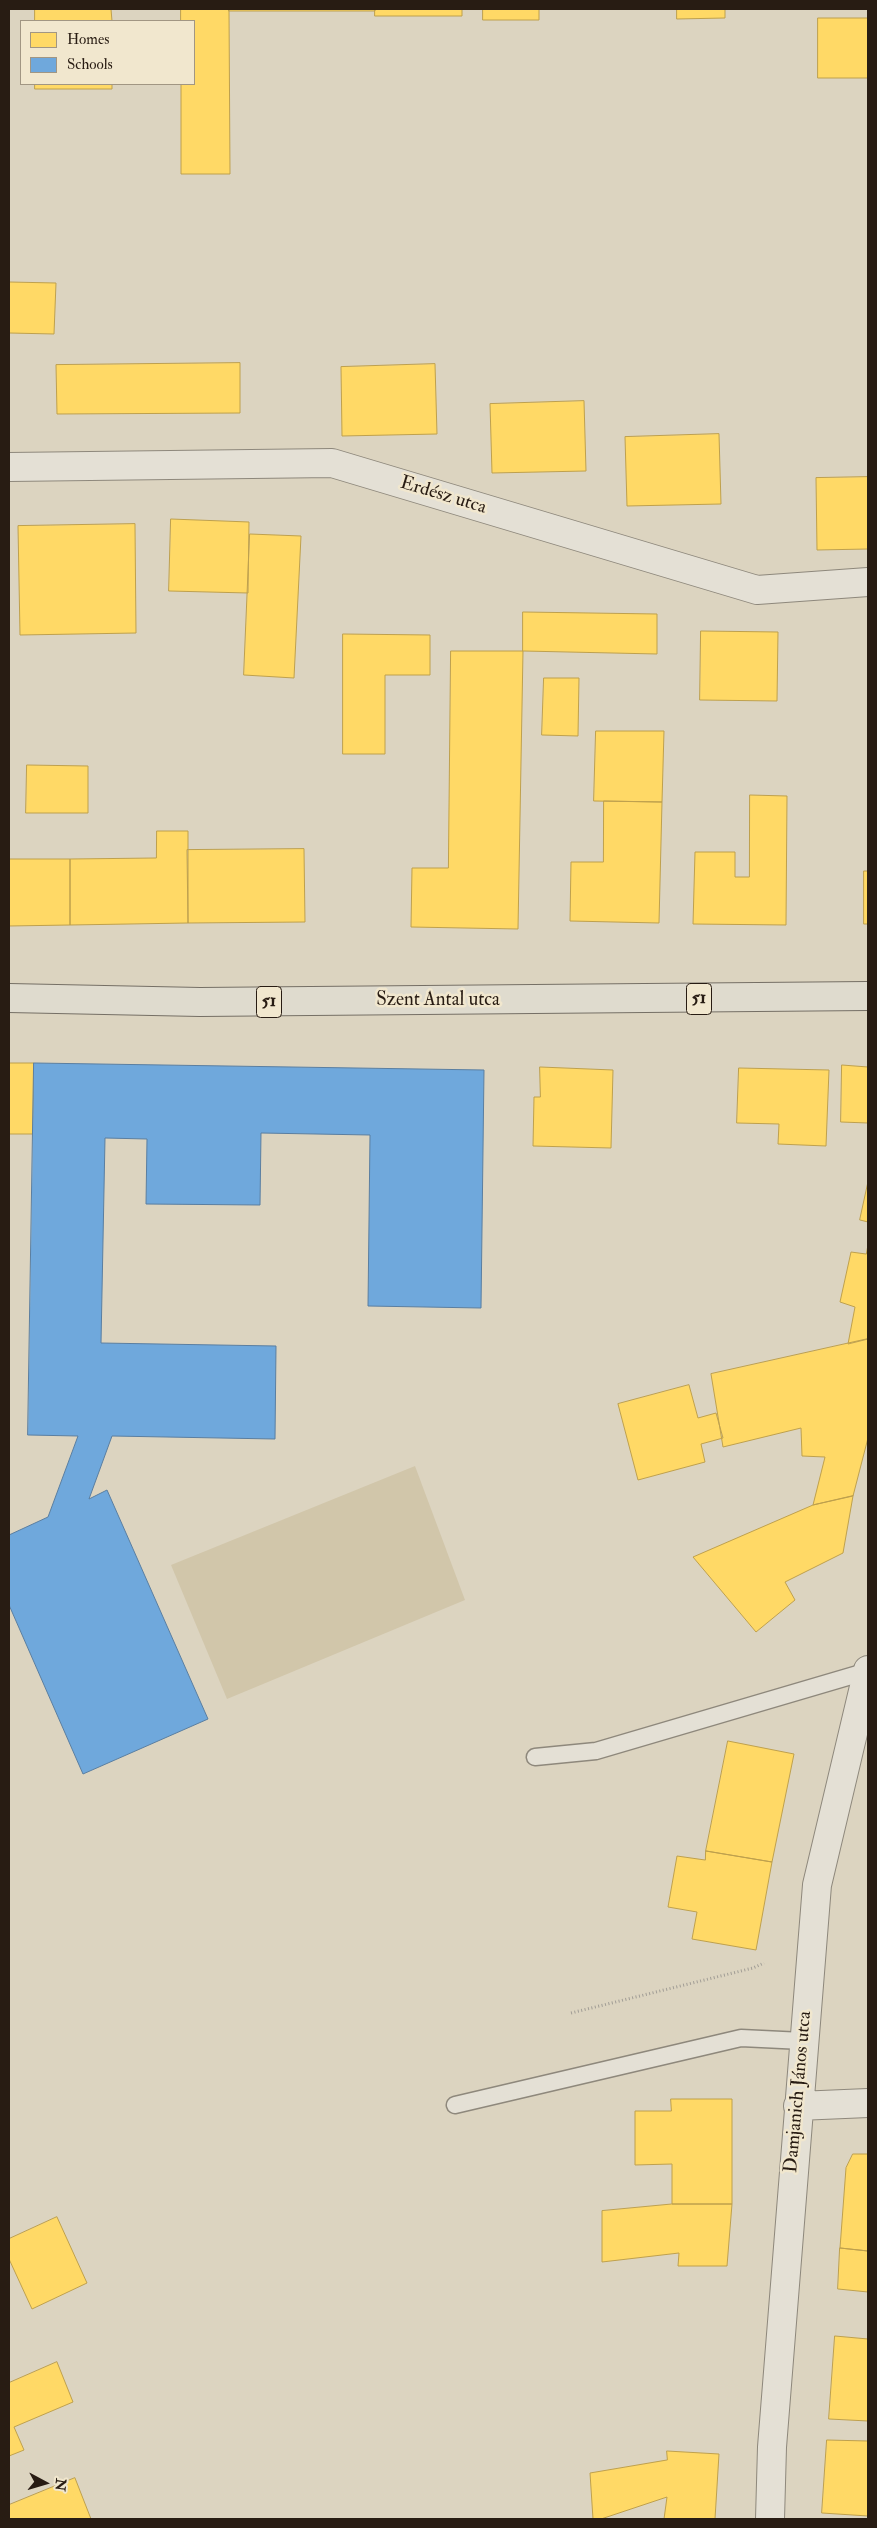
<!DOCTYPE html>
<html>
<head>
<meta charset="utf-8">
<style>
  body { margin:0 }
  #map { position:relative; width:877px; height:2528px; overflow:hidden; background:#dcd4c0; font-family:"IM FELL Double Pica",serif }
  canvas { display:block }
  .frame { position:absolute; inset:0; border:10px solid #281c13; pointer-events:none }
  .legend { position:absolute; left:20px; top:20px; width:175px; height:65px; box-sizing:border-box; background:#f1e7ce; border:1px solid #a19683; margin:0; padding:6px 9px; list-style:none; font-size:15px; color:#281c13 }
  .legend li { display:flex; align-items:center; gap:10px; height:25px }
  .legend b { width:25px; border:1px solid #a19683 }
  .north { position:absolute; left:20px; top:2458px; width:50px; height:50px; -webkit-text-stroke:4px #f1e7ce; paint-order:stroke; rotate:96deg; font-size:14px; font-weight:700; line-height:20px; text-align:center; color:#281c13 }
  .north::after { content:''; display:block; margin:auto; width:18px; height:22px; background:#281c13; clip-path:polygon(50% 0,100% 100%,50% 72%,0 100%) }
</style>
</head>
<body>
<div id="map">
<canvas width="877" height="2528"></canvas>
<div class="frame"></div>
<ul class="legend">
<li><b style="height:14px;background:#ffd966"></b>Homes</li>
<li><b style="height:14px;background:#6fa8dc"></b>Schools</li>
</ul>
<div class="north">N</div>
</div>
<script>
const g = document.querySelector('canvas').getContext('2d');
g.lineJoin = 'round';
function fill(path, color) {
  g.fillStyle = color;
  g.fill(path, 'evenodd');
}
function trace(path, color, width, dash) {
  g.strokeStyle = color;
  g.lineWidth = width;
  g.lineCap = dash ? 'butt' : 'round';
  g.setLineDash(dash || []);
  g.stroke(path);
}
function label(font, color, halo, rows, align = 'center') {
  g.font = font + ' "IM FELL Double Pica",serif';
  g.lineWidth = 5;
  g.setLineDash([]);
  g.textBaseline = 'middle';
  g.strokeStyle = halo;
  g.fillStyle = color;
  for (const [text, x, y, turn = 0] of rows) {
    g.save();
    g.translate(x, y);
    g.rotate((+turn || 0) * Math.PI / 180);
    g.textAlign = isNaN(turn) ? turn : align;
    if (halo) g.strokeText(text, 0, 0);
    g.fillText(text, 0, 0);
    g.restore();
  }
}
const green = new Path2D(`
  M415 1466 465 1600 227 1699 171 1565Z`);
const homes = new Path2D(`
  M35 9H111L112 21H35Z
  M181 9H229L230 174H181V84H194V21H181Z
  M229 9H375V11H229Z
  M375 9H462V16H375Z
  M483 9H539V20H483Z
  M677 9H725V18L677 19Z
  M818 18H868V78H818Z
  M35 84H112V89H35Z
  M9 282 56 283 54 334 9 333Z
  M240 363V413L57 414 56 365Z
  M435 364 437 434 342 436 341 367Z
  M584 401 586 471 492 473 490 404Z
  M719 434 721 504 627 506 625 437Z
  M868 477V549L817 550 816 478Z
  M171 519 249 522 248 593 169 591Z
  M135 524 136 633 20 635 18 526Z
  M250 534 301 536 294 678 244 675Z
  M523 612 657 614V654L523 651Z
  M701 631 778 632 777 701 700 700Z
  M343 634 430 635V675H385V754H343Z
  M451 651H523L518 929 411 927 412 868H448Z
  M544 678H579L578 736 542 735Z
  M596 731H664L662 802 594 801Z
  M27 765 88 766V813H26Z
  M750 795 787 796 786 925 693 924 695 852H735V877H749Z
  M604 801 662 802 659 923 570 921 571 862H603Z
  M157 831H188V923L70 925V859L156 858Z
  M304 849 305 922 188 923 187 850Z
  M9 859H70V925L9 926Z
  M864 871H868V924H864Z
  M9 1063H34L33 1134H9Z
  M842 1065 868 1067V1123L841 1122Z
  M540 1067 613 1070 611 1148 533 1146 534 1097H540Z
  M739 1068 829 1070 826 1146 778 1144 779 1124 737 1123Z
  M868 1182V1222L860 1220Z
  M868 1245V1339L848 1344 855 1307 840 1302 851 1252 866 1254Z
  M868 1339V1438L853 1496 813 1505 825 1457 802 1456 801 1428 723 1447 711 1374Z
  M689 1385 698 1418 716 1413 723 1438 701 1444 705 1462 638 1480 618 1404Z
  M853 1496 843 1553 785 1582 795 1600 756 1632 693 1557 813 1505Z
  M728 1741 794 1754 772 1862 706 1851Z
  M706 1851 772 1862 756 1950 692 1939 697 1912 668 1907 677 1856 705 1860Z
  M671 2099H732V2204H672V2164L635 2165V2111H671Z
  M853 2154H868V2251L840 2248 846 2168Z
  M672 2204H732L727 2266H678L679 2253 602 2262V2211Z
  M57 2217 87 2283 32 2309 9 2259V2239Z
  M840 2248 868 2251V2292L838 2289Z
  M835 2336 868 2339V2421L829 2419Z
  M57 2362 73 2402 14 2427 24 2450 9 2456V2383Z
  M827 2440 868 2441V2516L822 2513Z
  M667 2451 719 2454 715 2519H664L667 2497 601 2519H593L590 2473 667 2460Z
  M75 2478 91 2519H9V2505Z`);
const schools = new Path2D(`
  M34 1063 484 1070 481 1308 368 1306 370 1135 261 1133 260 1205 146 1204 147 1139 105 1138 101 1343 276 1346 275 1439 112 1436 89 1499 107 1490 208 1719 83 1774 9 1605V1535L48 1517 78 1436 28 1435Z`);
const path = new Path2D(`
  M571 2013 753 1968 764 1963`);
const service = new Path2D(`
  M535 1757 596 1751 868 1671
  M455 2105 741 2038 803 2041`);
const minor = new Path2D(`
  M9 467 332 463 757 590 868 582
  M798 2106 868 2103
  M770 2519 772 2447 817 1885 868 1670`);
const primary = new Path2D(`
  M9 998 200 1002 868 996`);
const shields = [
  [699,999,25],
  [269,1002,25]
];
const shieldNames = [
  ["51",699,999],
  ["51",269,1002]
];
const streetNames = [
  ["Erdész utca",443,496,17],
  ["Szent Antal utca",438,1001],
  ["Damjanich János utca",799,2092,-85]
];
fill(green, '#d1c6aa');
fill(homes, '#ffd966');
trace(homes, '#bea04d', 1);
fill(schools, '#6fa8dc');
trace(schools, '#5a7ea0', 1);
trace(service, '#8e887c', 19);
trace(minor, '#8e887c', 30);
trace(primary, '#756f65', 30);
trace(path, '#a19d95', 3, [1, 2.5]);
trace(service, '#e4e0d5', 16);
trace(minor, '#e4e0d5', 28);
trace(primary, '#dfdbce', 28);
for (const [x, y, w] of shields) {
  const box = new Path2D();
  box.roundRect(x - w / 2, y - 15.5, w, 31, 4);
  g.fillStyle = '#f1e7ce';
  g.fill(box);
  trace(box, '#281c13', 1);
}
label('bold 18px', '#281c13', null, shieldNames);
label('19px', '#281c13', '#f1e7ce', streetNames);
</script>
</body>
</html>
